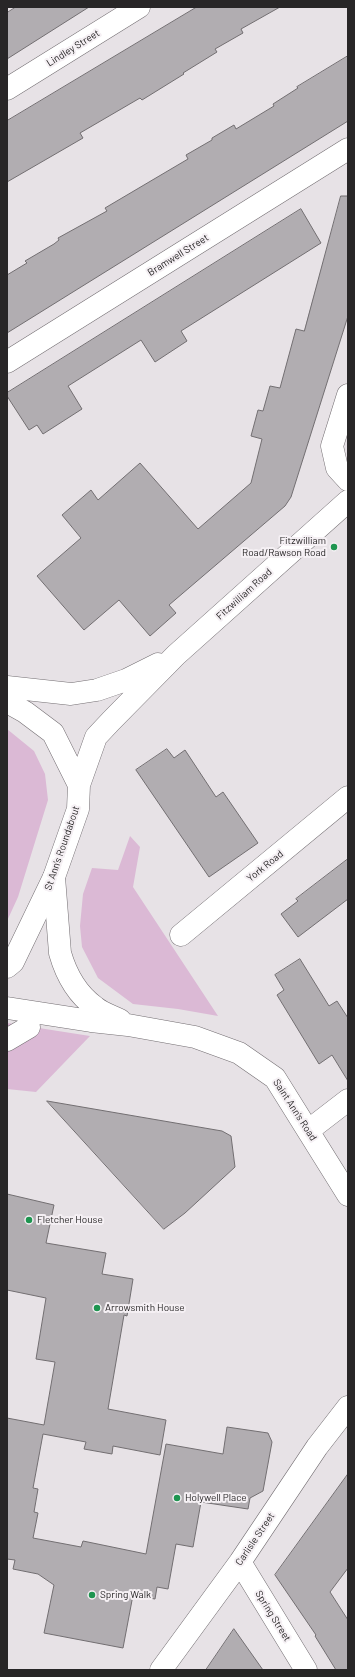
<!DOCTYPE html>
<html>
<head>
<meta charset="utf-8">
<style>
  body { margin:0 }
  #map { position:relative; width:355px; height:1677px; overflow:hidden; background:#e7e2e6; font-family:Barlow,sans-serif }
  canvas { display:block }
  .frame { position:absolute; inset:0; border:8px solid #282627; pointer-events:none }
</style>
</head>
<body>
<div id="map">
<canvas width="355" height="1677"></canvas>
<div class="frame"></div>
</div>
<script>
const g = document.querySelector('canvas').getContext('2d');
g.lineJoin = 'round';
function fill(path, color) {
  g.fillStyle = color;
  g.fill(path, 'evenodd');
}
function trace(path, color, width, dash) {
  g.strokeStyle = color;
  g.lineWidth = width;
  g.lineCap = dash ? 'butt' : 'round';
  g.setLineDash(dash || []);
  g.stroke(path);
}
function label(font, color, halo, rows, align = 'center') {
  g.font = font + ' Barlow,sans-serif';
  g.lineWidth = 4;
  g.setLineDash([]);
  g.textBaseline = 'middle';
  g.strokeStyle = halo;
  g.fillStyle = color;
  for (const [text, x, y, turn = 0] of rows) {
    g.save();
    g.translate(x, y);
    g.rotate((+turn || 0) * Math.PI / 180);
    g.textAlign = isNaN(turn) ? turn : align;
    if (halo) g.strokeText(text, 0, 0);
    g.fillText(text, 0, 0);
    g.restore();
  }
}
const green = new Path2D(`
  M7 729 34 751 45 774 48 800 18 897 7 921Z
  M130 836 140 847 133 887 218 1016 178 1009 133 1004 98 978 82 947 80 926 83 894 92 868 118 870Z
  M7 1023 90 1036 36 1092 7 1089Z`);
const building = new Path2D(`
  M16 7H89L7 59V13Z
  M197 7H280L241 29 243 33 215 49 217 52 183 73 184 74 142 100 140 98 80 133 83 138 7 182V121Z
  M348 56V121L7 333V275L27 263 25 261 54 244 59 240 58 238 107 211 105 208 188 159 186 155 212 140V138L234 125 236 129 274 106 273 104 298 88 297 87Z
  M341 196H348V316L291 497 285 506 169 605 176 613 150 636 119 600 84 630 37 576 81 538 62 515 91 490 98 500 140 463 198 529 251 483 262 439 251 436 258 410 263 411 270 386 280 388 296 329 304 331Z
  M301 209 321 243 181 331 187 341 155 362 141 340 68 386 82 409 43 434 37 425 29 430 7 396V393Z
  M167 749 174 758 185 750 216 797 223 792 258 843 209 877 136 770Z
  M348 859V899L298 937 281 914 298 901 296 899Z
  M300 959 329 1006 337 1001 348 1018V1081L332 1055 319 1064 277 995 284 990 275 975Z
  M47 1101 222 1131 231 1136 235 1167 185 1213 164 1229Z
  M7 1194 54 1205 46 1243 106 1253 102 1274 133 1279 127 1316 124 1315 108 1409 166 1420 160 1455 113 1446 112 1454 84 1449 86 1442 43 1434 33 1488 38 1489 34 1512 38 1513 33 1538 81 1547 83 1541 146 1554 166 1444 223 1454 227 1427 268 1433 272 1442 263 1491 250 1498 248 1509 201 1502 193 1547 176 1544 168 1589 157 1587 155 1599 133 1595 123 1648 44 1633 54 1585 38 1574 13 1569 15 1560 7 1559V1418L44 1425 55 1362 36 1359 46 1298 7 1290Z
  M348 1474V1568L330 1592 348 1620V1670H336L315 1636 316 1635 275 1575Z
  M234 1629 263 1670H206Z`);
const minor = new Path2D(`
  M7 89 139 7
  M7 362 348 149
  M348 395 332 446 337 468 348 480
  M54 877 60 953C66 974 77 994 95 1007 102 1013 112 1016 120 1020
  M181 935 348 797
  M7 1008 91 1021 128 1025 195 1037 239 1053 275 1078 348 1195
  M7 1040 29 1027
  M309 1130 348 1100
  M240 1562 306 1670
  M161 1670 240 1562 317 1447 348 1407`);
const major = new Path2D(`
  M7 687 71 694 97 690 126 680 158 664
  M7 702 25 712 53 733 79 785 78 809 54 877 13 962 7 967
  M79 785 96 737 111 721 176 655 348 501`);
const markers = [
  [334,547,4,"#1e9550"],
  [29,1220,4,"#1e9550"],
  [97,1308,4,"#1e9550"],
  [177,1498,4,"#1e9550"],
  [92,1595,4,"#1e9550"]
];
const streetNames = [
  ["Lindley Street",73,48,-32],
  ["Bramwell Street",178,255,-32],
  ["Fitzwilliam Road",244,594,-42],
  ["St Ann's Roundabout",62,848,-71],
  ["York Road",265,866,-39],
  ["Saint Ann's Road",295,1110,57],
  ["Carlisle Street",255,1539,-56],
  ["Spring Street",273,1616,58]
];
const poiNames = [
  ["Fitzwilliam",326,541,"right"],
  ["Road/Rawson Road",326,553,"right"],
  ["Fletcher House",37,1220],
  ["Arrowsmith House",105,1308],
  ["Holywell Place",185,1498],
  ["Spring Walk",100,1595]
];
fill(green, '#dbb9d5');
fill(building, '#b1adb1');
trace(building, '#726e71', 1);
trace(minor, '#736e72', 23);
trace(major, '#736e72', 23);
trace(minor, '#fff', 22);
trace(major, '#fff', 22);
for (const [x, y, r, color] of markers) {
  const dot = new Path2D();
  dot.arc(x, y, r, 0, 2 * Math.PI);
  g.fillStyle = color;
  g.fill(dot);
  trace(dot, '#f5f0f4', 1.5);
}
label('10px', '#282627', '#f5f0f4', streetNames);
label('10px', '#282627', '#f5f0f4', poiNames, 'left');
</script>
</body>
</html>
